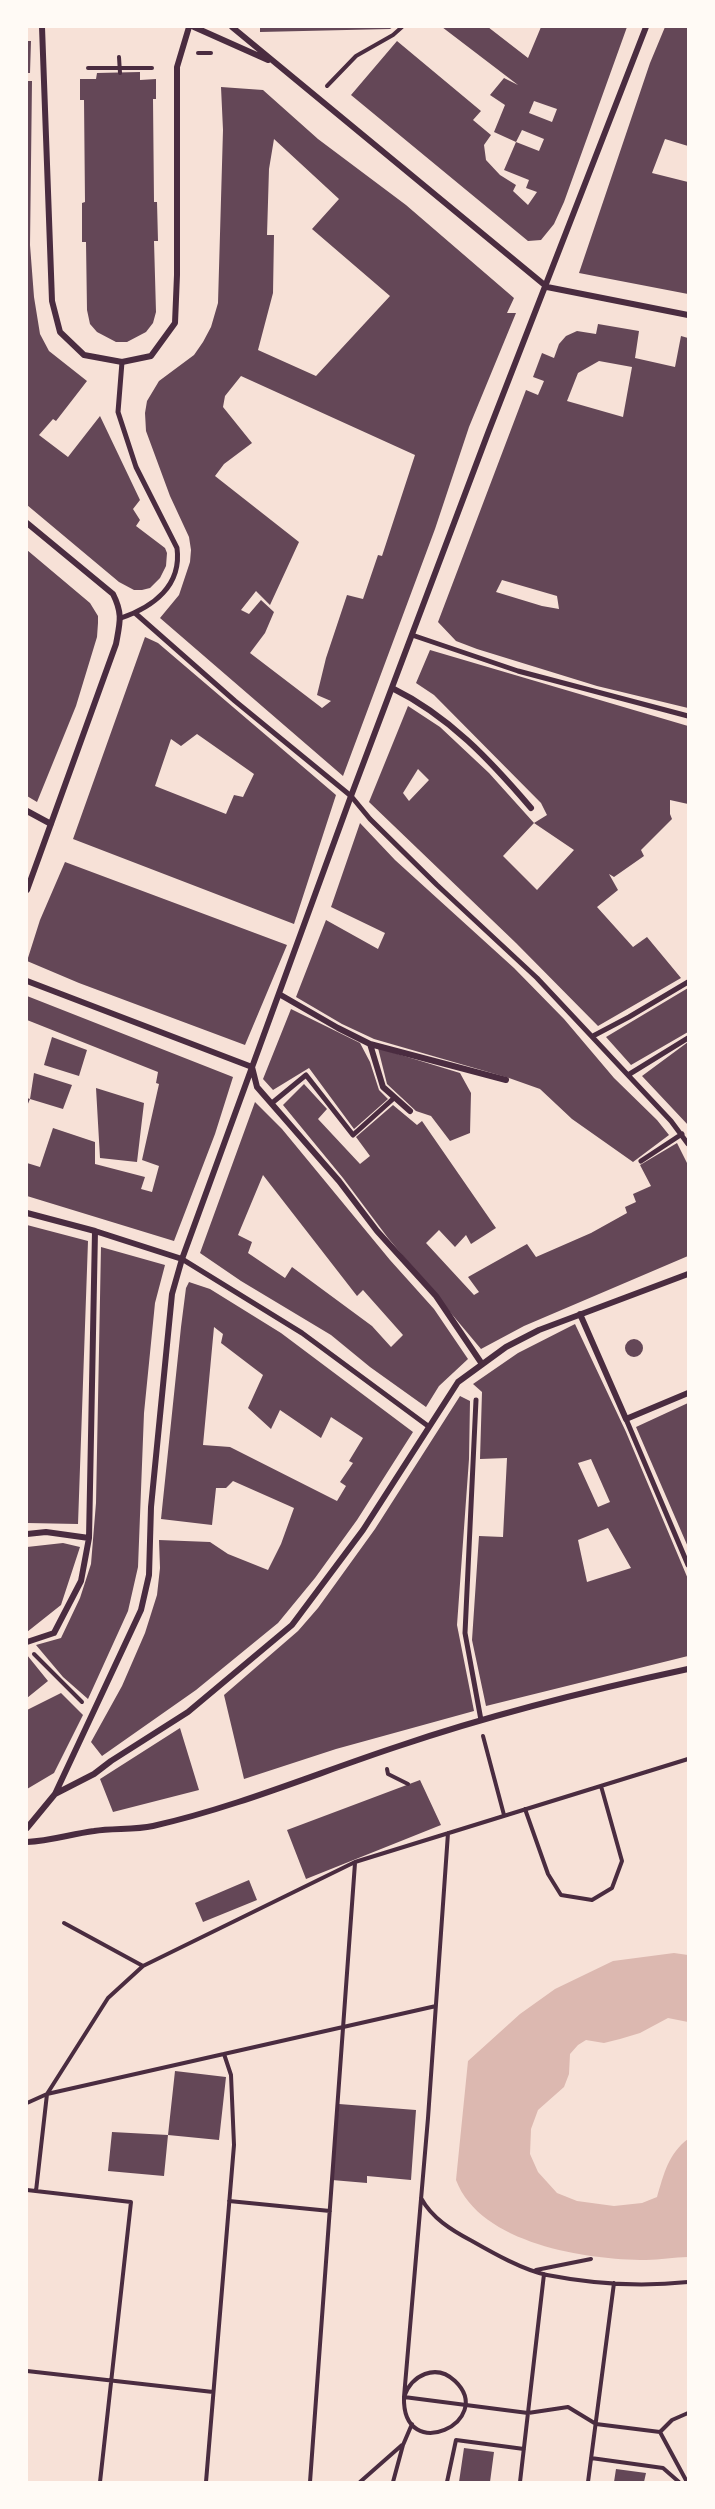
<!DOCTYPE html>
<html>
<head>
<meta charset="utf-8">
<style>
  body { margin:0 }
  #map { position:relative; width:715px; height:2509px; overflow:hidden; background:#f7e1d7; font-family:"Noto Sans",sans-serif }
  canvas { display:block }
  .frame { position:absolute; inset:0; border:28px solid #fffaf5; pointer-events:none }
</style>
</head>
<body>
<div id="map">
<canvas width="715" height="2509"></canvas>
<div class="frame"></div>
</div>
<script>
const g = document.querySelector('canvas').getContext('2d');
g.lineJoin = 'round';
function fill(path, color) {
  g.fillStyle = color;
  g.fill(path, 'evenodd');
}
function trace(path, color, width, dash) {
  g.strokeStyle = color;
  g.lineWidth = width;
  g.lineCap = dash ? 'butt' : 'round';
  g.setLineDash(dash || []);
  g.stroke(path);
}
const water = new Path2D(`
  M674 1953 688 1955V2022L668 2018 640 2033 620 2039 604 2043 586 2040 578 2045 570 2054 569 2074 564 2087 538 2110 531 2129 530 2154 538 2172 557 2193 577 2201 614 2206 642 2203 657 2197C664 2174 668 2154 688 2139V2257C674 2257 660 2260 646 2260 587 2260 480 2244 456 2180L468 2061 520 2014 555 1989 613 1961Z`);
const building = new Path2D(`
  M260 27H393L390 29 260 32Z
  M442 27H488L528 58 541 27H627L564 202 554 224 541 240 528 241 351 95 397 41 481 111 473 120 491 135 484 145 486 160 500 175 516 185 513 191 528 205 537 192 526 188 529 180 504 170 516 142 539 151 544 139 522 130 516 142 494 132 505 105 490 95 504 78 518 85ZM534 101 557 109 552 122 529 113Z
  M665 27H688V146L665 139 652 173 688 182V294L579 273 650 63Z
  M27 41H31L30 73H27Z
  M140 72V80L156 79V99H153L154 202H157L158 241H154L156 312 153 323 146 332 127 342H116L97 332 90 324 87 310 86 242H82V203L85 202 84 100H80V79H96L97 73Z
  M27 81H32L30 245 34 297 40 334 49 351 87 381 56 421 53 419 39 435 68 457 100 416 140 500 133 509 140 520 136 526 165 548 167 553 166 566 160 578 150 588 142 590H134L119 582 27 505Z
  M221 87 263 90 318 139 406 205 514 298 507 313H516L469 427 435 529 343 776 160 618 179 595 190 562 191 550 189 537 170 496 146 431 145 413 147 401 159 381 194 355 203 342 211 327 218 303 223 130ZM274 139 339 199 312 229 390 296 316 376 258 350 273 293 274 235H267L269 169ZM241 376 415 455 382 556 378 555 363 599 347 595 326 658 317 695 331 701 322 708 250 653 265 633 274 612 261 600 249 614 241 610 256 591 270 605 299 542 215 476 224 464 252 443 223 407 225 396Z
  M598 324 639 331 635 358 675 367 681 336 688 338V708L597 686 477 649 456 641 438 622 526 390 538 395 544 381 533 377 542 353 554 358 559 344 566 336 577 331 596 334ZM599 361 632 367 623 417 567 401 578 373ZM502 580 557 596 559 609 542 606 496 592Z
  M27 550 90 603 98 616V623L97 637 76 706 37 802 27 796Z
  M145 637 158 643 336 795 294 924 73 839ZM197 734 254 774 243 797 234 795 226 814 155 786 171 739 181 746Z
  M430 650 688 726V804L670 800V814L672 819 641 850 644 856 614 877 609 874 618 890 597 907 633 947 647 937 681 978 598 1026 516 943 369 802 408 706 440 727 489 773 534 823 503 856 537 890 574 850 534 823 547 815 541 803 434 695 416 683ZM418 769 429 780 409 801 403 793Z
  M360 823 395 860 514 968 564 1019 614 1078 657 1120 669 1135 633 1162 572 1119 540 1089 509 1078 374 1039 342 1024 296 997 326 920 378 949 385 933 331 907Z
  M65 862 287 945 245 1045 79 983 27 961 40 920Z
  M688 988V1032L631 1065 606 1037Z
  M27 996 233 1077 215 1134 174 1241 27 1196V1163L40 1167 53 1128 95 1142V1164L145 1177 141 1189 152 1192 159 1166 142 1160 159 1084 156 1083 158 1072 27 1020Z
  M291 1009 360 1043 370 1062 379 1090 388 1099 354 1129 309 1068 273 1090 263 1079Z
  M52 1037 87 1050 79 1076 44 1065Z
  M688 1042V1125L642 1076Z
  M378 1048 460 1073 471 1093 470 1133 450 1141 431 1116 416 1111 387 1084Z
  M34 1073 72 1085 63 1109 30 1099 27 1106V1098L30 1099Z
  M304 1084 327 1109 318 1119 360 1164 370 1156 356 1137 393 1105 417 1125 422 1121 496 1228 471 1244 466 1235 455 1247 439 1230 426 1243 474 1295 479 1292 468 1277 527 1244 536 1257 591 1233 627 1213 625 1207 636 1202 633 1194 651 1186 640 1165 677 1143 688 1165V1256L524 1326 481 1349 388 1238 343 1178 283 1105Z
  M96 1088 144 1103 137 1162 100 1158Z
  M255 1102 282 1129 390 1260 434 1309 468 1359 439 1386 426 1407 370 1367 331 1335 241 1281 200 1253ZM263 1175 357 1296 363 1290 403 1335 391 1347 372 1326 292 1267 285 1278 248 1253 252 1242 238 1235Z
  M27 1225 88 1241 78 1524 27 1523Z
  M101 1247 165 1265 155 1303 144 1413 138 1567 128 1611 88 1699 63 1677 36 1645 61 1638 80 1598 91 1564 96 1503Z
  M189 1282 210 1289 281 1333 413 1432 357 1520 315 1578 278 1623 196 1690 102 1756 91 1742 122 1686 145 1633 157 1595 160 1568 159 1540 210 1542 228 1554 268 1570 281 1544 294 1508 233 1481 226 1488H216L212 1525 161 1519 181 1327 186 1288ZM214 1327 223 1334 221 1343 263 1375 248 1408 271 1429 280 1410 321 1438 331 1417 363 1438 349 1461 353 1463 340 1482 346 1486 337 1501 230 1447 203 1445Z
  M575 1324 626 1432 688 1579V1656L486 1706 472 1640 479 1536 503 1537 507 1458 480 1459 482 1392 473 1384 518 1353ZM591 1459 610 1502 598 1507 578 1463ZM608 1528 631 1568 587 1582 578 1540Z
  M625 1348a9 9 0 1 1 18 0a9 9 0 1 1-18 0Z
  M460 1396 470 1401 469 1459 457 1625 474 1711 336 1749 244 1779 224 1695 298 1631 318 1608 375 1529Z
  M688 1403V1547L636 1427Z
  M63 1543 80 1547 61 1605 27 1632V1547Z
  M27 1655 48 1681 27 1698Z
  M61 1693 83 1715 54 1773 27 1789V1710Z
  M180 1728 199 1790 113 1812 100 1779Z
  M420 1780 441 1825 306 1879 287 1830Z
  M249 1880 257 1900 203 1922 195 1903Z
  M175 2071 226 2077 219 2140 168 2135Z
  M339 2104 416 2110 411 2180 367 2176V2183L332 2180Z
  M112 2132 168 2135 164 2176 108 2171Z
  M464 2448 494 2452 490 2482H459Z
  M616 2469 646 2473 644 2482H614Z`);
const path = new Path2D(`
  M198 53H211
  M119 57 120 73
  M88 68H152
  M327 86 356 56 393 35 402 27
  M34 1654 82 1702
  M483 1736 504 1815
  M387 1769 388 1774 408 1784
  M525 1809 548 1874 561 1895 592 1900 612 1888 622 1861 601 1786
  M64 1923 143 1966 355 1862 688 1759
  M27 2103 47 2094 108 1998 143 1966
  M27 2190 131 2202 100 2482
  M36 2191 47 2094 436 2006
  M421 2198C432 2218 451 2230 472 2241 493 2253 523 2270 547 2275 593 2284 641 2287 688 2282
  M229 2201 330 2211
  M536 2270 591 2259
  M27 2371 213 2392
  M404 2397C411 2375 436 2363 455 2381 497 2421 402 2466 404 2397L428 2118 448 1833
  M404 2397 528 2413 568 2407 596 2424 660 2432 672 2420 688 2413
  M660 2432 687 2482
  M591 2458 663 2468 679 2482
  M206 2482 234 2145 231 2075 224 2054
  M310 2482 355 1863
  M360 2482 402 2445
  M393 2482 403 2445 412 2424
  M447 2482 456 2440 524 2449
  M520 2482 544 2274
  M588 2482 614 2283`);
const pedestrian = new Path2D(`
  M135 613 235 701 351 796 370 819 437 885 537 978 671 1121 688 1144
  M121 618C153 607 182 586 177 548L136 467 118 412 122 362
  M412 635 518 671 688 716
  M593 1036 629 1017 688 982
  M628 1075 688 1038
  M272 1103 306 1075 353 1135 394 1098
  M641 1161 682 1134
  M182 1259 302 1333 428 1426
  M476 1400 465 1633 481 1720
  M626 1419 688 1565`);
const minor = new Path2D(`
  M42 27 52 301 60 332 84 355 122 362 151 356 175 323 177 275V67L189 27
  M194 27 268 60
  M232 27 547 287 688 315
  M27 523 113 594C123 614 120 622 116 644L27 890
  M392 688C449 716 490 760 531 808
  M27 811 51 824
  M27 981 252 1067 257 1087 339 1181 377 1231 436 1296 482 1364
  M279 994 338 1028 370 1044 506 1080
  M370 1044 383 1087 410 1111
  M27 1213 95 1231 182 1259
  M580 1314 626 1419 688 1393
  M27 1534 46 1532 89 1538
  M27 1642 54 1633 81 1581 89 1538 95 1231
  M55 1794 94 1774 111 1761 188 1712 292 1625 363 1530 458 1382 506 1347 539 1330 688 1274
  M27 1828 55 1794 141 1610 149 1575 151 1507 172 1294 182 1259 351 796 488 433 646 27
  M27 1842C50 1841 71 1834 94 1831 113 1828 134 1830 153 1826 237 1807 317 1773 399 1746 493 1714 590 1690 688 1669`);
fill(water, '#dcb8b0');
fill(building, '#644757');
trace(path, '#4a2c40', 4);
trace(pedestrian, '#4a2c40', 5);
trace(minor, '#4a2c40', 6);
</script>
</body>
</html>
